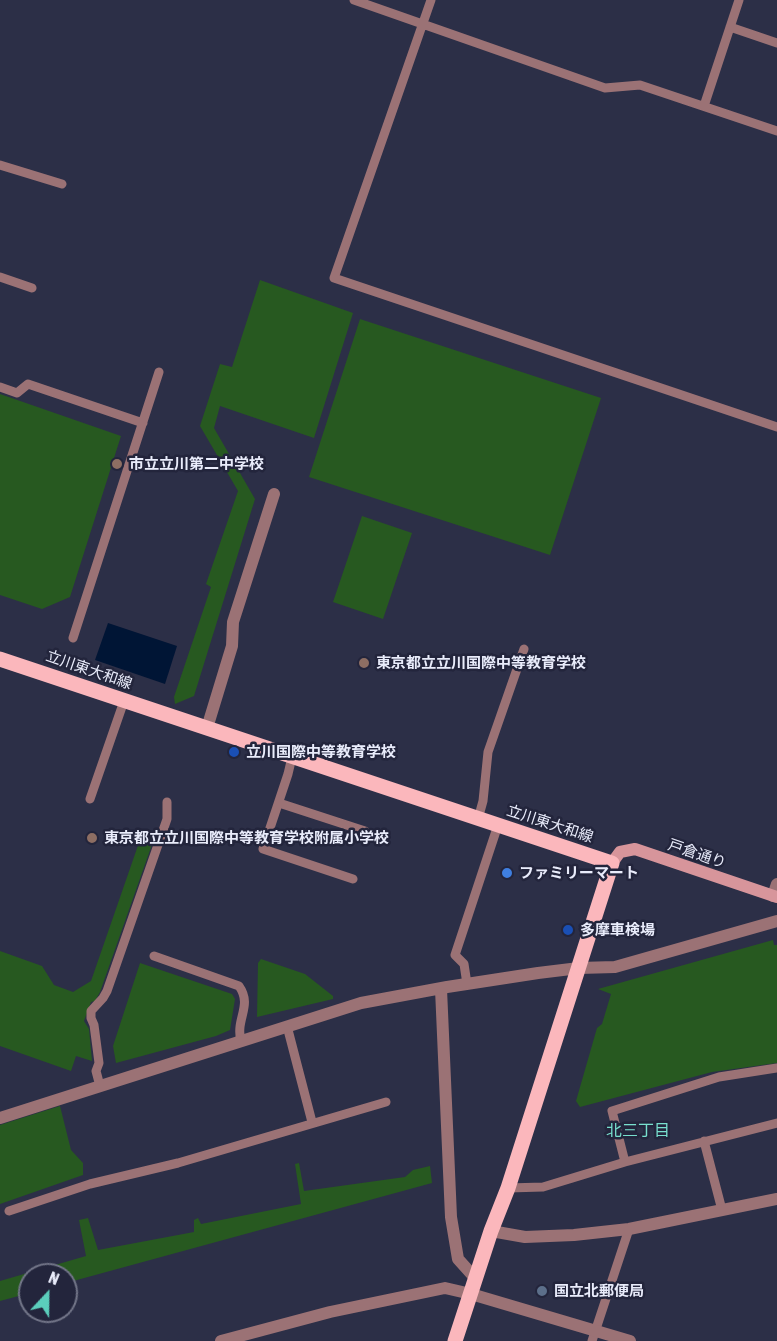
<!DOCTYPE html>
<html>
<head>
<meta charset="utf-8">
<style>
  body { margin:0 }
  #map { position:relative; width:777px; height:1341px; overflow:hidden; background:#2c2f47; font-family:"Asap Condensed",sans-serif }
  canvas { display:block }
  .north { position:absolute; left:18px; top:1263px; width:60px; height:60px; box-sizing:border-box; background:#23253c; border:2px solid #727588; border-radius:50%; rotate:22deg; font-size:16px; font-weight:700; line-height:24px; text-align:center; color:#e9ecfb }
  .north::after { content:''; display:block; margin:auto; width:21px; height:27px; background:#5bcebc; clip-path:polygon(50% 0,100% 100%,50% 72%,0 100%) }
</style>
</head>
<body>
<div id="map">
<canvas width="777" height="1341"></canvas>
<div class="north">N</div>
</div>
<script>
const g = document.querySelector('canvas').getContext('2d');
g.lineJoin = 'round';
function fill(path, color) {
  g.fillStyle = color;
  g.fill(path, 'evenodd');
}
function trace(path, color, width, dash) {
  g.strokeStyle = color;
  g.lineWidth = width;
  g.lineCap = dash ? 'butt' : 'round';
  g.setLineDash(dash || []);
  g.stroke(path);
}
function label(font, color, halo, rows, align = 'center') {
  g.font = font + ' "Asap Condensed","Noto Sans JP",sans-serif';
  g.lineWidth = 5;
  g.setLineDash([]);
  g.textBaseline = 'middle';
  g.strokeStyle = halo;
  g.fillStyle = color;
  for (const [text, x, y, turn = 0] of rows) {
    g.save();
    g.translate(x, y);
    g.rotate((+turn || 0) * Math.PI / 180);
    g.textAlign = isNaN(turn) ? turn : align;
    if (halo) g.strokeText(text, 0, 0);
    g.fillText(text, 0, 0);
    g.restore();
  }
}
const green = new Path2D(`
  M260 280 353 313 314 438 220 406 214 428 255 499 194 696 175 704 174 697 211 587 206 584 238 491 200 426 220 364 232 367Z
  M360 319 601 398 550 555 309 477Z
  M0 394 121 436 70 597 42 609 0 595Z
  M362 516 412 533 383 619 333 602Z
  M143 831 155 836 100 992 95 1001 91 1002 84 1021 89 1029 92 1061 76 1056 71 1071 0 1046V951L42 966 54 985 73 992 91 981Z
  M773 940 774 945H777V1063L712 1072 580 1107 576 1101 597 1028 602 1024 611 994 598 989Z
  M261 959 305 974 333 996V999L257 1017 258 963Z
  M140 963 232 994 235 999 230 1030 216 1036 116 1063 113 1046Z
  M60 1106 71 1150 83 1163V1175L0 1204V1125Z
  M299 1163 304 1191 405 1177 413 1170 430 1166 432 1183 66 1283V1275H30V1293L0 1301V1281L86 1256 79 1220 88 1218 98 1250 194 1232V1220L198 1218 201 1224 301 1204 295 1164Z`);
const water = new Path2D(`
  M108 623 177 646 165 684 95 660Z`);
const lane = new Path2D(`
  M354 0 605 88 640 85 777 131
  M431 0 334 278 777 427
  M730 27 777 43
  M704 106 739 0
  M0 165 62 184
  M0 277 32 288
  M0 387 17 393 28 384 143 423
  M73 638 159 372
  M292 757 288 774 263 849 353 879
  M90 799 124 701
  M279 803 365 831
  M478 819 483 801 488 752 524 649
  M154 956 239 986C253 1006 235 1019 241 1041
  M467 984 464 964 455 955 498 825
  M287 1026 312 1122
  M100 1086 96 1071 99 1063 94 1025 91 1018V1011L103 998 107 991 167 819V802
  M704 1141 722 1210
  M625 1162 612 1111 719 1077 777 1068
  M508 1188 543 1187 625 1162 777 1123
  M9 1211 90 1184 178 1163 386 1102
  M592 1341 629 1229`);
const street = new Path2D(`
  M207 728 232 646 233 622 274 494
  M773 896 777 884
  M441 989 451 1217 458 1259 476 1279
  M0 1118 361 1003 447 987 538 973 579 968 615 967 777 921
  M491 1231 525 1237 574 1235 629 1229 777 1199
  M221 1341 330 1312 445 1288 471 1294 630 1341`);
const secondary = new Path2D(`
  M612 863 620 852 635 849 777 897`);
const primary = new Path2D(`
  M0 659 612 863 508 1188 491 1231 455 1341`);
const markers = [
  [117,464,6,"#8d6e63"],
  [364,663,6,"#8d6e63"],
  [234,752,6,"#1a4fb4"],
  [92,838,6,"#8d6e63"],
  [507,873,6,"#3f7fe0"],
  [568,930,6,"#1a4fb4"],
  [542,1291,6,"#5c6f8a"]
];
const poiNames = [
  ["市立立川第二中学校",129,464],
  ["東京都立立川国際中等教育学校",376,663],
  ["立川国際中等教育学校",246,752],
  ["東京都立立川国際中等教育学校附属小学校",104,838],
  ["ファミリーマート",519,873],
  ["多摩車検場",580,930],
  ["国立北郵便局",554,1291]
];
const streetNames = [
  ["立川東大和線",89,670,19],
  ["立川東大和線",550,824,18],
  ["戸倉通り",697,854,19]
];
const neighbourhoodNames = [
  ["北三丁目",638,1131]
];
fill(green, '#275920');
fill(water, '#001535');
trace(lane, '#9b7275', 9);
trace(street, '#9b7275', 12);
trace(secondary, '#d7959b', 12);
trace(primary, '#fbb7bc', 15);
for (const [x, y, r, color] of markers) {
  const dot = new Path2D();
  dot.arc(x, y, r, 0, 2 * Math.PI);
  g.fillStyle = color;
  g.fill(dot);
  trace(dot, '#23253c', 2);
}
label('bold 15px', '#e9ecfb', '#23253c', poiNames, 'left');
label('15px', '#e9ecfb', '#23253c', streetNames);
label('16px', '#78dfce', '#23253c', neighbourhoodNames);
</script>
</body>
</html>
